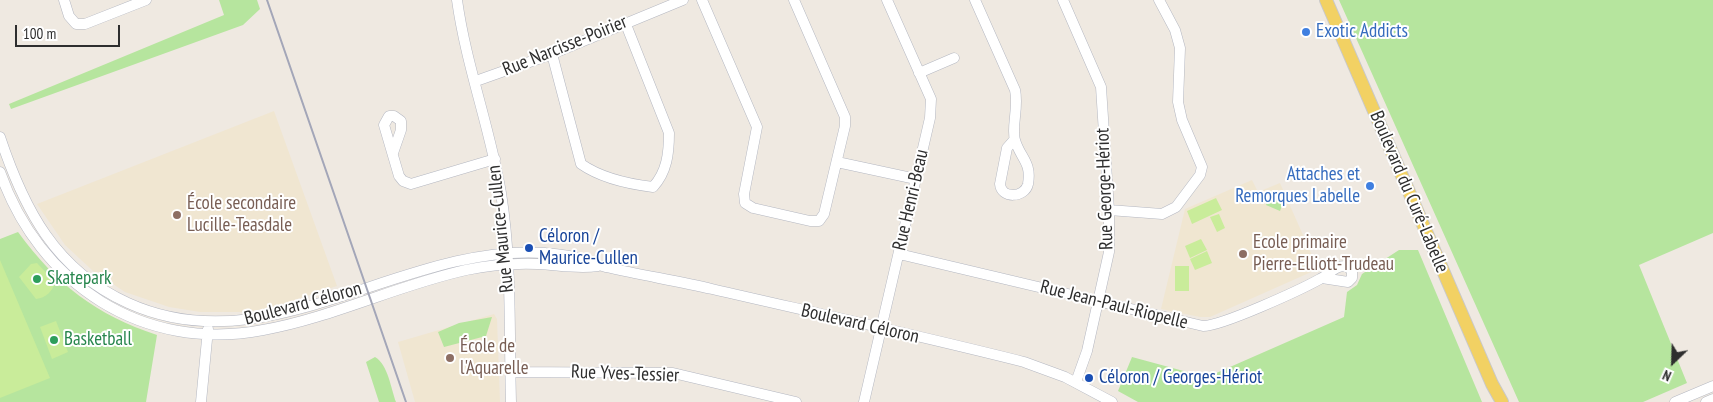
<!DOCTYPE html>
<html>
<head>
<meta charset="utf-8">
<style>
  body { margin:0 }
  #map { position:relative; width:1713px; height:402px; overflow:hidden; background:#efe9e1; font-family:"PT Sans Narrow",sans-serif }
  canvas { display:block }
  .north { position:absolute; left:1648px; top:337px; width:50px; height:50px; -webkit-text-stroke:4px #fff; paint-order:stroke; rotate:204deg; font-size:14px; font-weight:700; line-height:20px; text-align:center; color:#2e2e2e }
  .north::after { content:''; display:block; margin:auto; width:18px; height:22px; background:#2e2e2e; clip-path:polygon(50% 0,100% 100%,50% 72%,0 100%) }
  .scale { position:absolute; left:15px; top:25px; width:105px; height:22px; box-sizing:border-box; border:2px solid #2e2e2e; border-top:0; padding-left:6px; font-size:15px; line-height:18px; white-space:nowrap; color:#2e2e2e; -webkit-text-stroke:4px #fff; paint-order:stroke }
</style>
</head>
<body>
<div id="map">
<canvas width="1713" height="402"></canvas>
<div class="north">N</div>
<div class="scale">100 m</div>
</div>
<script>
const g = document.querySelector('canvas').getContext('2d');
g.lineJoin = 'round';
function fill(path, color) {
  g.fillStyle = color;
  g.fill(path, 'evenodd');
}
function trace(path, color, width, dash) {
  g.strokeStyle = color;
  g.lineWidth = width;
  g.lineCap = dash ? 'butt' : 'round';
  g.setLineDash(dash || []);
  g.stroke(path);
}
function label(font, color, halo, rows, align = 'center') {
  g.font = font + ' "PT Sans Narrow",sans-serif';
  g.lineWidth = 4;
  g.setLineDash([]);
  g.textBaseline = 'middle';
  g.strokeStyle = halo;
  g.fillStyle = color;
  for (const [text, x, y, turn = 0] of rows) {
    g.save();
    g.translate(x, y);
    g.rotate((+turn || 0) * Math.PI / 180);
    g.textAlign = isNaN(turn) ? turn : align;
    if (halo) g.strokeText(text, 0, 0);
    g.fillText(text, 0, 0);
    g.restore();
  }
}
const education = new Path2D(`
  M274 111 337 286 273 307 247 312H200L169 307 125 292 93 271 65 245 37 204Z
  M1252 180 1258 192 1280 183 1318 269 1210 317H1200L1161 309 1185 209Z
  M494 314 497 319 500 402H415L398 342Z`);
const green = new Path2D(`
  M219 0H257L260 9 243 25 11 109 9 104 224 15Z
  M1339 0H1713V233L1639 265 1687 383 1643 402H1519Z
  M1278 193 1283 203 1280 211 1266 205 1269 198Z
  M18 232C56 284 96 315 157 335L146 402H0V239Z
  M1399 250H1418L1482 402H1138L1118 391 1132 357 1202 376 1214 374 1344 317 1347 292 1357 285 1362 274Z
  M492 317 486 336 444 347 438 332 459 323Z
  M375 357C388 364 391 389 396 402H379L366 362Z`);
const pitch = new Path2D(`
  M1216 198 1222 210 1192 224 1187 211Z
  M1219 214 1225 228 1217 232 1210 217Z
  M1201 239 1207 250 1190 258 1185 246Z
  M1207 251 1212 263 1195 270 1190 259Z
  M0 260 50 378 0 398Z
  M37 263 55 282C53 291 46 298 36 299L19 277 31 264Z
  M1175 266H1189V291H1175Z
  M56 321 68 352 52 359 40 327Z`);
const minor = new Path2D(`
  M64 0 69 16 76 24H85L146 0
  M457 0C466 65 490 128 501 193 512 262 509 333 511 402
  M702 0 757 127 744 194 745 203 753 208 810 221H819L824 214 845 126V117L794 0
  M975 0 1015 90C1019 107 1011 128 1015 140 1020 158 1032 162 1028 184 1025 198 1001 199 1000 184L1007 148 1014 140
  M1063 0 1101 87 1109 210V252L1087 351 1076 382
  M552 54 581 164C601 178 628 184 653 187 667 172 669 153 669 133L625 22
  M919 73 954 58
  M476 81 552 54 683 0
  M0 137C24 209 55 270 128 303 269 367 401 243 545 253 556 254 568 255 579 258 588 260 596 265 606 267 641 275 677 281 712 289 816 313 921 336 1024 362L1065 377 1112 402
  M393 153 401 130V121L394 116H389L384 125 399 176 403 181 411 184 495 159
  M837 162 916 179
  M0 172C39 284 143 353 263 330 331 318 398 285 466 270 490 265 514 263 538 264 559 265 577 269 598 266
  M1109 210 1162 214 1176 207 1200 175 1202 167 1182 120 1178 102 1180 48 1175 30 1159 0
  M899 254 1203 326C1222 326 1300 290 1320 279 1330 274 1335 265 1347 266L1352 271V278L1348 282 1322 278
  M510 372 673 373 796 402
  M201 402 208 329
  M864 402 930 118 931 99 887 0
  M1675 402 1713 386
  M1706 402 1713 399`);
const major = new Path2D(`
  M1326 0 1492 384 1502 402`);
const rail = new Path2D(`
  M267 0 406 402`);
const markers = [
  [1306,32,5,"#3f7fe0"],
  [1370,186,5,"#3f7fe0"],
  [177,215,5,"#8d6e63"],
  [529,248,5,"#1a4fb4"],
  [1243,254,5,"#8d6e63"],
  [37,279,5,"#2e9e5b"],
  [54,340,5,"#2e9e5b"],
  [450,358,5,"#8d6e63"],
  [1089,378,5,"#1a4fb4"]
];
const shopNames = [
  ["Exotic Addicts",1316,32],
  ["Attaches et",1360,175,"right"],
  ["Remorques Labelle",1360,197,"right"]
];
const streetNames = [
  ["Rue Narcisse-Poirier",565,46,-22],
  ["Rue George-Hériot",1105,189,-92],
  ["Boulevard du Curé-Labelle",1409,192,67],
  ["Rue Henri-Beau",911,200,-77],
  ["Rue Maurice-Cullen",501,229,-96],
  ["Boulevard Céloron",303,304,-15],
  ["Rue Jean-Paul-Riopelle",1114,305,14],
  ["Boulevard Céloron",860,324,13],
  ["Rue Yves-Tessier",625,374,2]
];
const educationNames = [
  ["École secondaire",187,204],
  ["Lucille-Teasdale",187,226],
  ["Ecole primaire",1253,243],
  ["Pierre-Elliott-Trudeau",1253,265],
  ["École de",460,347],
  ["l'Aquarelle",460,369]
];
const transitNames = [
  ["Céloron /",539,237],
  ["Maurice-Cullen",539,259],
  ["Céloron / Georges-Hériot",1099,378]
];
const leisureNames = [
  ["Skatepark",47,279],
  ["Basketball",64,340]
];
fill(education, '#f0e6d1');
fill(green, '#b6e59e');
fill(pitch, '#c9ec9a');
trace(minor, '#b4b7c1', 11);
trace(major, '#c9c9c9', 14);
trace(minor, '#fff', 10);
trace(major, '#f2d163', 12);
trace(rail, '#a3a6b8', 2);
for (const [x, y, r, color] of markers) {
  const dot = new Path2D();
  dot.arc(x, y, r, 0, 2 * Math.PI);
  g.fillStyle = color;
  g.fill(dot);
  trace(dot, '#fff', 2);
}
label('19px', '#366cbe', '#fff', shopNames, 'left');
label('19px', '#2e2e2e', '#fff', streetNames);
label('19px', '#785e54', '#fff', educationNames, 'left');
label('19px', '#164399', '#fff', transitNames, 'left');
label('19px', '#27864d', '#fff', leisureNames, 'left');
</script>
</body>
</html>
